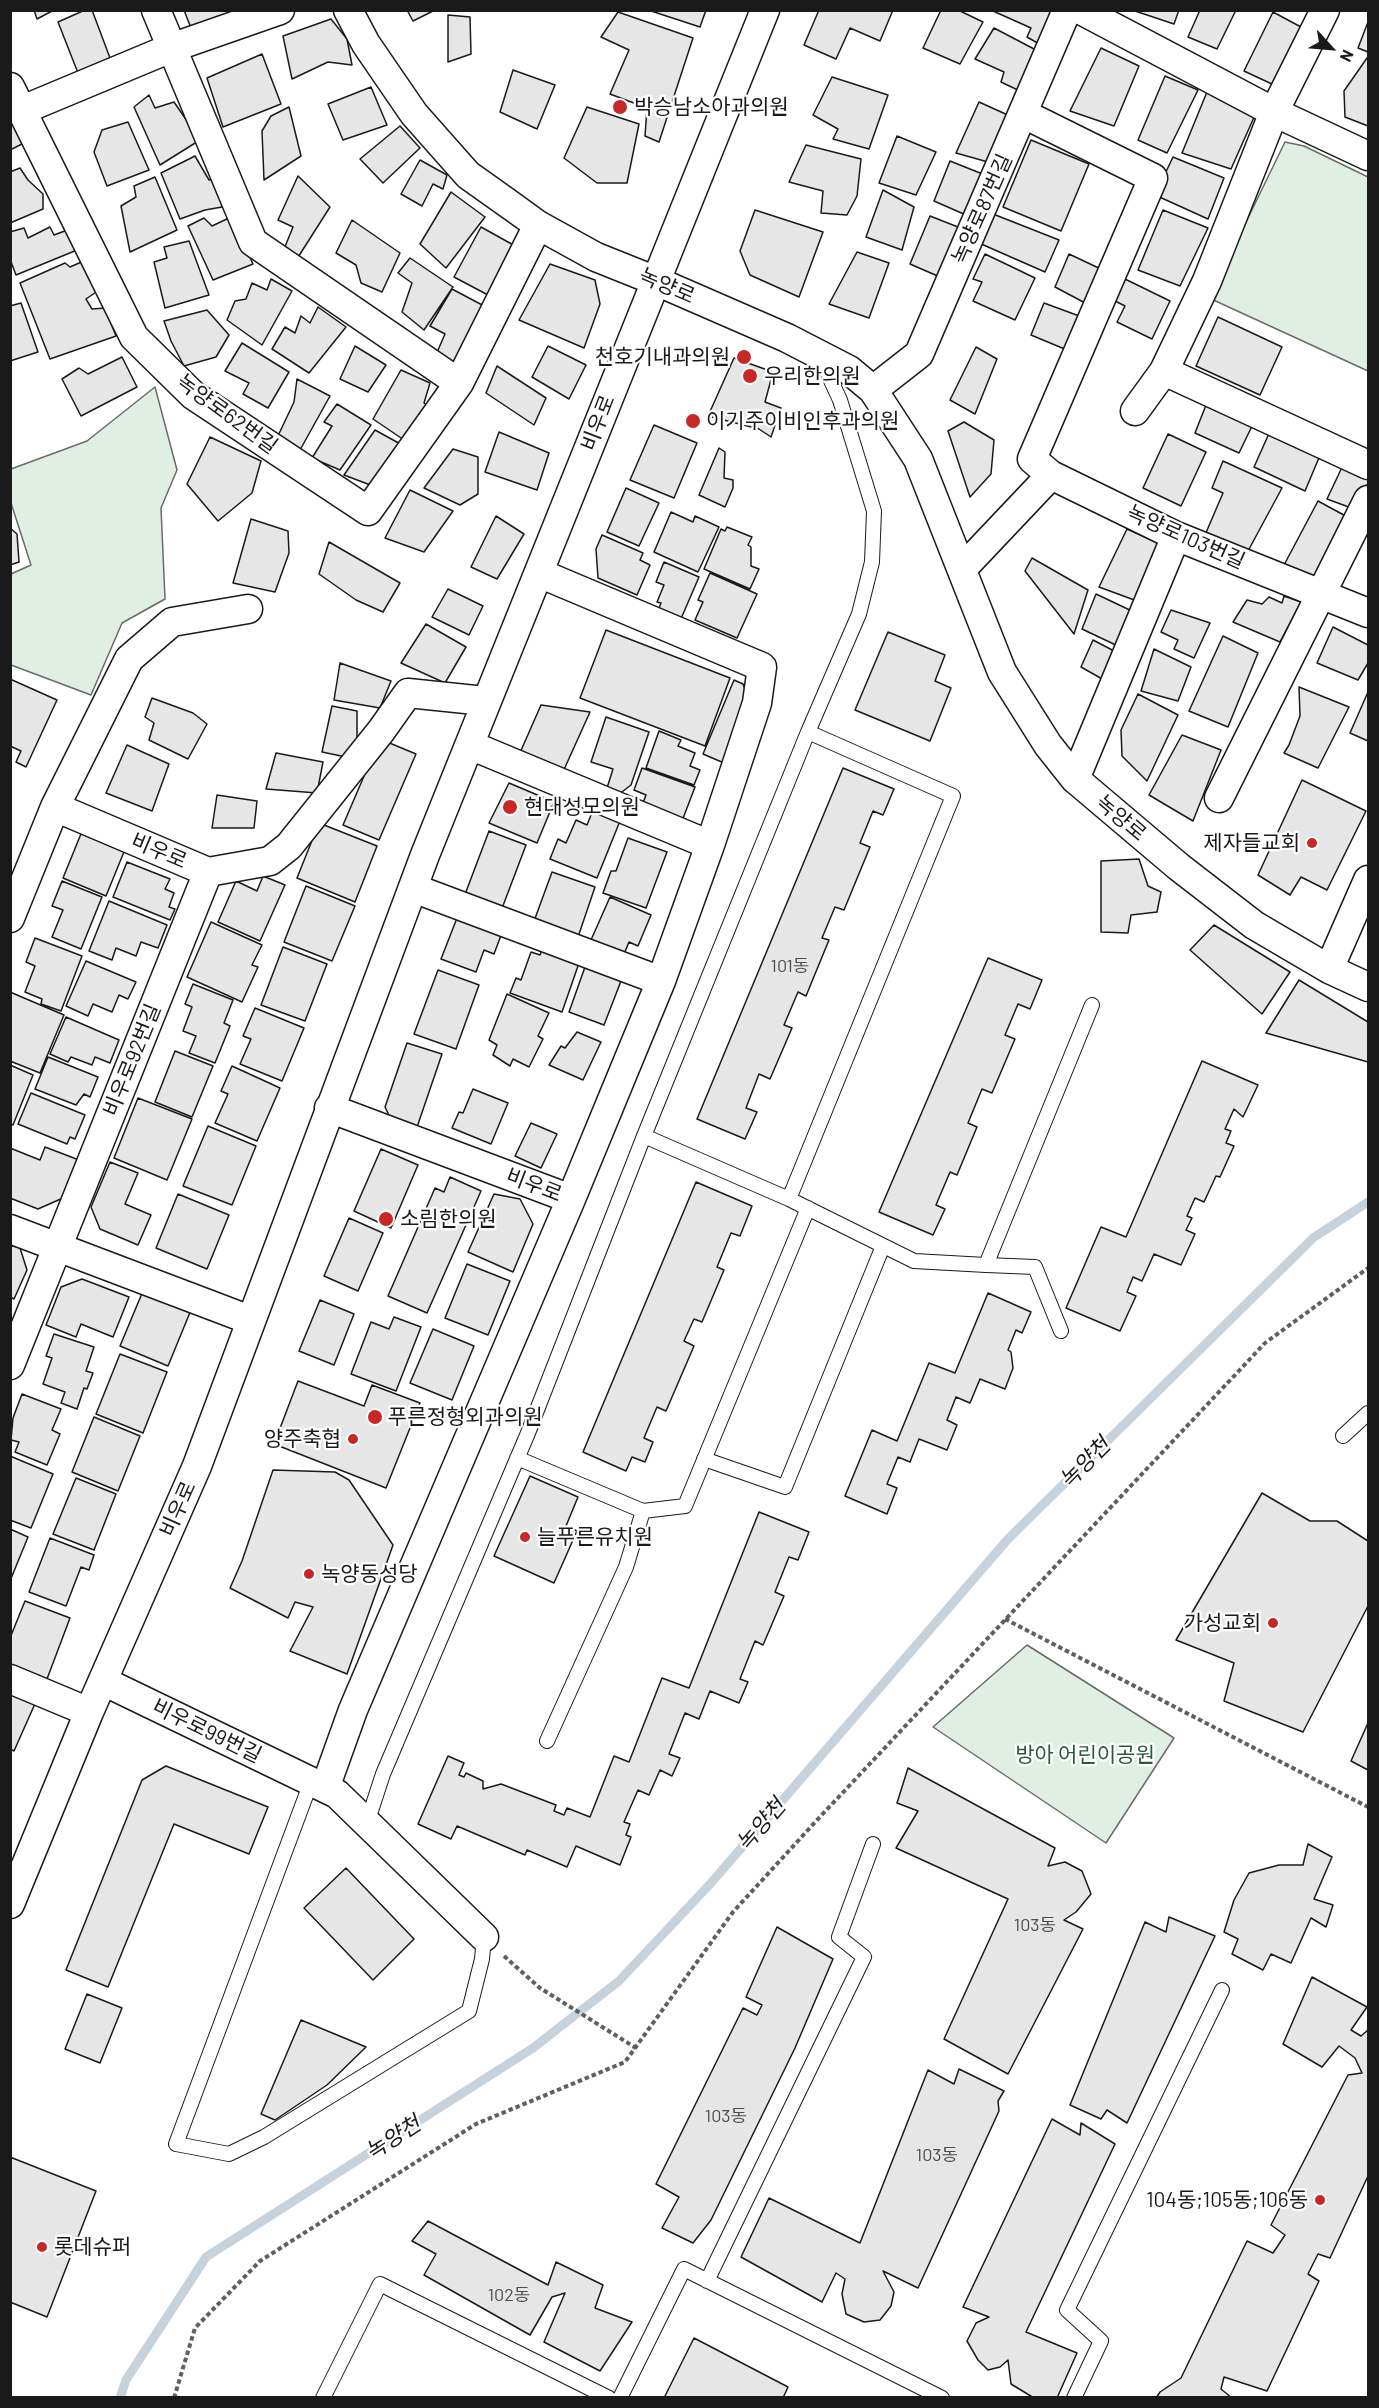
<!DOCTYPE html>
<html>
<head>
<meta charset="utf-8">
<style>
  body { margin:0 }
  #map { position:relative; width:1379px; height:2408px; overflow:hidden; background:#fff; font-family:Barlow,sans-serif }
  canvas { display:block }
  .frame { position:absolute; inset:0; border:12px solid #1a1a1a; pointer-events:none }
  .north { position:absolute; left:1301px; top:18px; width:60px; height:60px; -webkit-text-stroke:4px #fff; paint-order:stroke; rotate:116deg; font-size:16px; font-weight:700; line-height:24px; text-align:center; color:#1a1a1a }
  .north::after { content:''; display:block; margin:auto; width:21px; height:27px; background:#1a1a1a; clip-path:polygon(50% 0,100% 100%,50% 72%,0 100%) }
</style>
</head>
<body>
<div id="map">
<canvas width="1379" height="2408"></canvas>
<div class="frame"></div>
<div class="north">N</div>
</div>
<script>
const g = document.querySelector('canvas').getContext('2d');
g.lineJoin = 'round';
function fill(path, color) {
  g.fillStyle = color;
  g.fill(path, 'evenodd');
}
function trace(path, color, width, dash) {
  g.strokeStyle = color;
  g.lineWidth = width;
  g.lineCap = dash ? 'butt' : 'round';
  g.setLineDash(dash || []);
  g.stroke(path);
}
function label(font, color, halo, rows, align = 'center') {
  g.font = font + ' Barlow,"Noto Sans KR",sans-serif';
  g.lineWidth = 4.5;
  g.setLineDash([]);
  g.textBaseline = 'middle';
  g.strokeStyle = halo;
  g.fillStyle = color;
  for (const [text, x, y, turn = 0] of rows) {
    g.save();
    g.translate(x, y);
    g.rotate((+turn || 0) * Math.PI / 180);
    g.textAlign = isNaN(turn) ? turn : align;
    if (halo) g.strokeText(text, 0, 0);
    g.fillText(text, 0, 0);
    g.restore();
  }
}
const green = new Path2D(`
  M1285 142 1304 146 1368 177V371L1209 298Z
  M155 387 177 470 161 508 165 599 122 623 91 695 11 665V574L31 565 11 503V469L87 441Z
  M1027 1645 1174 1738 1106 1843 933 1727Z`);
const stream = new Path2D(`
  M120 2398 126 2380 206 2257 533 2048 619 1981 711 1883 1008 1539 1313 1238 1368 1202`);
const building = new Path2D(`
  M34 10H54L37 19Z
  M85 10H92L110 58 78 73 58 22Z
  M184 10H251L194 36Z
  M407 10H435L413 21Z
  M648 10H706L700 27Z
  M819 10H893L880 41 850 28 836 59 804 45Z
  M941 10H958L983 22 960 64 923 48Z
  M1055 10 1041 45 1027 37 1031 28 993 11Z
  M1132 10H1179L1174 24Z
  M1200 10H1236L1217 49 1188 37Z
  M618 12 693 38 659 142 645 136 647 108 610 94 629 50 601 37Z
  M1273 12 1301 27 1274 85 1244 71Z
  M448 15 470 17 471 54 448 62Z
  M331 19 347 39 352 65 328 62 292 79 283 36Z
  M1368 22V52L1358 48Z
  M994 28 1036 50 1022 92 1001 82 1004 72 975 59Z
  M1101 48 1139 66 1114 126 1070 111Z
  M262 54 281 104 223 127 207 78Z
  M1367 58 1368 59V126L1345 117 1344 91Z
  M513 70 555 85 537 129 500 112Z
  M1165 76 1198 90 1167 153 1138 140Z
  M832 77 888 95 869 149 833 139 838 129 813 115Z
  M371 87 387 125 343 140 328 104Z
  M1207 92 1255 115 1231 169 1182 153Z
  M149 95 155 108 174 102 200 140 160 165 134 107Z
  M979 102 1010 116 988 162 956 153Z
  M289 107 301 156 264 180 262 131 271 116Z
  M587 107 639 124 627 183H597L564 158Z
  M128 122 149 170 107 186 94 152 102 130Z
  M18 123 28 141 10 150V124Z
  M400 126 420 148 383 183 360 159Z
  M897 136 936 152 916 195 879 183Z
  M1031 140 1089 164 1061 231 1003 207Z
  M806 145 861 159 857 196 847 215 821 213 823 191 789 182Z
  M195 156 209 180 218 178 222 207 205 210 180 219 161 173Z
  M1173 157 1224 178 1208 219 1155 195Z
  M420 160 447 175 443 189 433 184 422 206 401 194Z
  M950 161 985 175 966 215 934 201Z
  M20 168 28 180 43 194V209L10 223V172Z
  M298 176 330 207 295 262 282 254 293 227 278 220Z
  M155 177 177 230 130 252 121 206 136 197 134 186Z
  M883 190 914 207 902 250 866 237Z
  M451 192 485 217 446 268 420 244Z
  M755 210 823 232 799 297 750 275 740 251Z
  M1163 210 1208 228 1180 286 1138 270Z
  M993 214 1059 240 1045 272 979 243Z
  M930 216 963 229 940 277 910 264Z
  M231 217 253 264 213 280 188 226 204 218 212 226Z
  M352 220 400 253 382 292 361 283 356 265 336 253Z
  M50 227 54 235 70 229 77 250 16 275 10 259V232L24 228 28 238Z
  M481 227 517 247 488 295 454 277Z
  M189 241 209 295 165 308 154 262 167 258 164 247Z
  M857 252 889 263 869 318 829 304Z
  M985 254 1035 278 1015 320 973 301 982 282 973 279Z
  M1069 254 1105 271 1089 305 1055 287Z
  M410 258 453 287 424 330 402 312 412 283 398 273Z
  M86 260 99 290 86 299 92 309 105 308 116 336 50 359 20 283 65 263 70 267Z
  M550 264 595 280 600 304 584 348 519 320Z
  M271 279 292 291 262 345 227 320 235 301 246 299 252 283 267 290Z
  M1125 279 1170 301 1152 339 1117 322 1125 306 1115 301Z
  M452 289 486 307 459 369 435 357 445 334 430 326Z
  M21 303 38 352 10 361V306Z
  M1044 303 1082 317 1067 350 1031 335Z
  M318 307 346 327 309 373 272 349 285 327 295 333 301 316 310 323Z
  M207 310 229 335 216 357 184 366 171 341 164 321Z
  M1218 317 1282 347 1260 395 1196 366Z
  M242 343 289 372 268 408 243 394 249 383 225 371Z
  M355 346 386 365 368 392 340 379Z
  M548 346 586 365 569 399 532 377Z
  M976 347 997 359 975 414 950 400Z
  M122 357 137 387 81 416 62 379 79 368 88 374Z
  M734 358 773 372 765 402 781 408 771 437 759 429 708 416Z
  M497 366 546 398 534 425 486 393Z
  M401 370 430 383 424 403 433 409 407 442 373 419Z
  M297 379 330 396 300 450 276 440 294 402Z
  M1208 400 1254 422 1239 453 1195 433Z
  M337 404 371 425 340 470 312 458 332 426 324 422Z
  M964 422 994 440 991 474 970 497 948 431Z
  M654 425 697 443 674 498 630 480Z
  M1271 429 1321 453 1305 491 1254 467Z
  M375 430 404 446 373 486 344 475Z
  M499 432 549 453 537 490 485 472Z
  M1168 434 1206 452 1181 506 1143 488Z
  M210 437 261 461 252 493 218 521 187 484Z
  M719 448 725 452 724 478 733 480V488L725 507 699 495Z
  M453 449 478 457V494L460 505 424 488Z
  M1223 461 1282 488 1248 551 1205 535 1223 493 1212 488Z
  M1344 463 1368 473V483L1354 509 1327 499Z
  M626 488 659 503 639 546 607 532Z
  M410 490 453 511 424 552 385 538Z
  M1318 501 1353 520 1322 581 1284 565Z
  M671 512 693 522 695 516 719 527 698 572 654 552Z
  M496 516 524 534 497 579 471 567Z
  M251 519 288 531 289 553 275 592 233 583Z
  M727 527 752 537 748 545 751 547V566L759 569 750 589 704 569 721 529 725 531Z
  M10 528 17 534 19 562 10 565Z
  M1127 529 1165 546 1137 601 1099 587Z
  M602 535 643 553 640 560 650 565 637 595 598 578 596 549Z
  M329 542 400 583 383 612 356 600 319 574Z
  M1032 558 1088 590 1074 634 1025 571Z
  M664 562 699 577 680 621 658 611 661 603 657 602 664 585 656 582Z
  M710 573 757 594 737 638 695 620 703 602 698 600Z
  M448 589 483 606 469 635 432 617Z
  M1096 594 1134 612 1120 647 1082 629Z
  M1284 596 1301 602 1280 642 1233 622 1247 600 1262 604 1269 597 1282 603Z
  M1171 610 1210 623 1194 658 1174 649 1178 640 1161 632Z
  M426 624 466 647 445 683 401 663Z
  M1333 627 1368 645V663L1358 680 1317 663Z
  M606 630 730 678 705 746 580 698Z
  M888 632 945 655 935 681 951 688 930 741 855 710Z
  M1223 636 1258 653 1228 727 1189 711Z
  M1093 640 1118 653 1104 680 1081 667Z
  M1154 649 1191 667 1178 701 1141 691Z
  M340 663 391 681 380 708 334 700Z
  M10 679 57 700 26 767 16 762 21 751 10 746Z
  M734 680 743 684 749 701 724 763 703 754Z
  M1299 687 1349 707 1318 768 1284 753 1289 745 1300 716Z
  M1368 692V741L1350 733Z
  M1138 694 1178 715 1147 781 1122 756 1121 730Z
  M152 698 193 713 207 724 188 759 149 740 154 723 145 717Z
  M541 705 590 712 562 774 519 755Z
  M332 706 357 711V739L346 757 322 752Z
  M606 717 649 732 631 785 618 795 607 788 613 769 591 762Z
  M659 731 681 740 678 746 695 753 690 766 700 770 694 785 646 768Z
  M1182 735 1221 750 1193 821 1149 795Z
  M380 739 416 754 379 840 343 825Z
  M127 745 169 764 152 811 106 793Z
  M276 753 323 762 317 793 266 789Z
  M642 768 695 787 682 821 641 808 646 795 634 790Z
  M843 768 894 789 883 815 873 811 860 843 870 847 844 910 835 907 822 938 829 940 806 996 798 992 784 1025 792 1028 770 1079 759 1074 746 1108 757 1112 745 1139 697 1119Z
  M1302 780 1366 811 1327 890 1301 877 1290 895 1258 875Z
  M509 783 554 802 537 843 489 823Z
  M217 795 257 801 254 828H212Z
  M593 810 620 821 597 878 550 859 558 839 566 843 576 820 587 825Z
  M319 823 377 846 355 902 297 878Z
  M85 824 128 842 106 896 63 878Z
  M489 831 526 845 501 911 464 897Z
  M628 838 667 852 646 908 603 893 611 871H616Z
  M1139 859 1148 886 1161 892 1157 912 1131 915 1128 933 1101 932V861Z
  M127 862 170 879 165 889 174 893 169 907 175 909 170 920 113 897Z
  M552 872 595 887 577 940 533 924Z
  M263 876 285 885 260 941 218 922 236 881 257 891Z
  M62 881 102 897 81 949 52 937 63 910 52 906Z
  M306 886 355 906 332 961 284 942Z
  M610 897 651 915 638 946 629 942 624 954 591 940Z
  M109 901 167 925 158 948 141 942 136 956 116 948 112 960 89 951Z
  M459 913 503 930 494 954 484 950 476 972 441 959Z
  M211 922 262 945 252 965 258 967 242 1002 187 977Z
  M1214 925 1290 972 1262 1014 1190 950Z
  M35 938 82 956 61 1011 41 1004 42 999 25 992 35 966 26 962Z
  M283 947 327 964 305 1021 261 1005Z
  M542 950 579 963 562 1012 510 993 516 978 521 980 531 952 540 955Z
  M988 958 1042 980 1030 1009 1018 1004 1005 1035 1015 1039 992 1093 982 1089 968 1123 977 1127 957 1175 950 1172 936 1205 945 1209 933 1235 879 1212Z
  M86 961 136 982 128 999 119 995 112 1012 93 1004 88 1016 66 1006Z
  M585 967 621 981 604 1025 569 1012Z
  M438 970 479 985 456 1049 414 1034Z
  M1299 980 1368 1022V1062L1266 1033Z
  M193 984 233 1000 224 1023 230 1026 215 1063 189 1053 196 1036 183 1031 192 1007 185 1004Z
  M10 992 64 1015 40 1073 10 1061Z
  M507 994 549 1013 538 1036 543 1039 529 1067 513 1059 510 1066 493 1055 497 1045 489 1040Z
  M255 1008 304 1028 282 1081 240 1064 251 1039 243 1036Z
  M66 1017 119 1040 110 1063 95 1057 92 1065 71 1057 68 1062 50 1054Z
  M577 1032 601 1042 583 1080 549 1065 561 1046 565 1048Z
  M407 1043 442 1054 415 1133 394 1126 385 1107Z
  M175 1051 213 1066 192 1117 155 1102Z
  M48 1057 98 1077 90 1097 84 1094 76 1105 35 1089Z
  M1202 1061 1258 1085 1243 1117 1234 1109 1225 1129 1231 1131 1226 1143 1234 1146 1220 1177 1216 1176 1204 1202 1195 1198 1187 1216 1192 1218 1186 1230 1195 1234 1181 1265 1154 1254 1142 1281 1133 1277 1127 1292 1136 1296 1120 1331 1066 1308 1101 1227 1126 1237Z
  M10 1065 33 1075 13 1125 10 1124Z
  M232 1066 280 1088 257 1141 215 1123 228 1094 221 1091Z
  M473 1089 508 1103 491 1144 452 1128 459 1112 463 1113Z
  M31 1093 85 1115 75 1139 70 1137 67 1144 18 1124Z
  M138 1098 192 1119 167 1180 114 1158Z
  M531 1123 557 1134 541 1168 515 1156Z
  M208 1126 256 1146 232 1205 183 1186Z
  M45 1147 79 1160 63 1198 38 1209 10 1198V1148L40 1160Z
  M381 1149 418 1165 391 1228 354 1211Z
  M110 1162 138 1173 125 1204 151 1215 138 1245 100 1229 91 1207Z
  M450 1177 481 1191 427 1313 388 1296 435 1188 444 1192Z
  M696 1182 752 1206 740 1236 731 1233 717 1267 724 1270 702 1322 694 1319 684 1341 694 1346 666 1411 657 1407 644 1438 653 1442 645 1462 632 1457 626 1471 583 1452Z
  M178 1194 229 1215 207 1269 156 1248Z
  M494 1194 520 1199 533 1224 513 1272 468 1252Z
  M349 1218 383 1233 358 1291 324 1276Z
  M10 1245 20 1248 27 1270 14 1299 10 1297Z
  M467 1264 510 1281 488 1335 445 1318Z
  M82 1279 129 1297 113 1337 81 1324 76 1337 46 1325 61 1287Z
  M143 1291 191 1310 168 1366 120 1346Z
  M988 1293 1031 1312 1022 1333 1016 1330 1008 1350 1011 1352 1013 1368 1005 1389 980 1379 970 1403 956 1397 947 1420 957 1425 947 1450 919 1439 910 1462 898 1457 887 1484 897 1488 887 1514 845 1496 872 1430 897 1441 929 1363 955 1373Z
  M320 1300 354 1314 334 1365 299 1351Z
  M394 1317 421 1327 396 1391 351 1374 371 1322 389 1329Z
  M433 1329 474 1346 452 1400 410 1383Z
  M54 1334 94 1347 86 1371 93 1373 87 1389 84 1388 77 1409 61 1403 65 1392 43 1384 52 1358 46 1356Z
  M120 1354 167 1372 143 1433 96 1414Z
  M298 1381 364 1406 372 1385 420 1403 386 1488 274 1444Z
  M22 1394 61 1409 52 1430 60 1434 47 1465 15 1452 19 1442 11 1440 13 1418Z
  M94 1417 140 1436 118 1491 72 1472Z
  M10 1456 53 1474 31 1528 10 1520Z
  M273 1470 335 1472 349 1480 393 1545 347 1674 290 1651 313 1607 295 1602 288 1618 230 1588 242 1561Z
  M530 1476 578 1497 566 1526 577 1531 554 1583 494 1556Z
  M76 1478 116 1494 94 1550 53 1534Z
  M1262 1493 1310 1521H1337L1368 1541V1606L1303 1732 1224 1701 1234 1663 1176 1640Z
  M759 1512 809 1532 798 1560 789 1557 775 1592 784 1596 763 1645 755 1641 740 1679 748 1682 739 1703 710 1691 699 1719 685 1713 669 1754 680 1758 672 1776 660 1770 649 1795 638 1790 624 1822 630 1824 626 1835 631 1837 620 1865 576 1846 567 1867 527 1850 525 1855 457 1826 451 1839 418 1824 448 1756 464 1763 459 1775 464 1777 466 1773 483 1781V1789L501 1784 556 1805 554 1811 564 1815 567 1808 590 1817 614 1756 629 1762 662 1678 689 1688Z
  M10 1529 28 1537 10 1581Z
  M50 1538 94 1555 89 1570 81 1567 66 1606 29 1592Z
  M25 1601 70 1618 47 1679 10 1665V1638Z
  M10 1685 38 1697 14 1751 10 1749Z
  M1368 1723V1770L1351 1761Z
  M166 1766 268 1807 249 1854 174 1824 108 1987 66 1970 142 1780Z
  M908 1768 1055 1848 1048 1866 1065 1862 1082 1871 1091 1894 1076 1912 1064 1920 1083 1929 1008 2074 944 2039 1008 1899 896 1848 918 1811 897 1803Z
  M1308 1844 1332 1857 1314 1899 1333 1905 1326 1927 1311 1918 1291 1963 1271 1954 1263 1970 1232 1954 1238 1939 1224 1932 1234 1900 1249 1873 1279 1865H1303Z
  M346 1868 414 1939 373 1980 304 1908Z
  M1169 1917 1215 1936 1127 2123 1107 2110 1101 2119 1070 2105 1145 1922 1166 1932Z
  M777 1927 833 1959 795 2048 711 2220 693 2243 662 2228 679 2197 656 2184 743 2008 757 2015 762 2005 746 1997Z
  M1312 1977 1367 2007 1351 2030 1361 2036 1368 2030V2176L1330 2258 1318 2254 1308 2274 1319 2281 1267 2391 1224 2377 1221 2389 1232 2398H1156L1160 2392 1181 2378 1247 2241 1273 2253 1285 2235 1271 2225 1348 2075 1362 2073 1355 2058 1339 2046 1322 2067 1283 2044Z
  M87 1994 122 2008 100 2063 65 2049Z
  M301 2020 366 2047 327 2085 275 2120 261 2114Z
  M959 2069 1004 2091 998 2101 999 2111 918 2288 883 2271 894 2292 891 2306 880 2320 864 2322 846 2314 842 2294 845 2279 836 2273 822 2302 741 2257 769 2198 860 2243 928 2070 954 2084Z
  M1052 2119 1080 2135 1081 2123 1115 2144 1026 2332 1077 2353 1057 2398H1034L1011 2384 1008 2360 1000 2367 988 2370 978 2360 967 2341 976 2323 989 2317 963 2307Z
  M10 2157 96 2191 47 2317 10 2302Z
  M428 2221 548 2285 556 2262 603 2285 595 2308 632 2322 600 2371 544 2342 565 2293 552 2297 530 2335 424 2275 436 2254 412 2241Z
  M694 2338 788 2387 783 2398H664Z`);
const path = new Path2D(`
  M1005 1619 1368 1807
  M504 1956 540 1988 636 2048
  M174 2398 195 2328 260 2261 476 2124 625 2062 733 1912 818 1819 1265 1343 1368 1268`);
const service = new Path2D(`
  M644 1136 789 1199 914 1261 986 1265 1092 1005
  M789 1199 953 796 808 732
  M986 1265 1035 1267 1061 1331
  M1343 1436 1368 1413
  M517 1458 643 1511
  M704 1459 785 1487 883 1246
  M547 1741 626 1567 643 1511 685 1506 808 1208
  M311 1782 176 2144 229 2154 264 2137 469 2011 482 1959 484 1937
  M367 1823 383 1774 528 1433 644 1136 808 732 859 614 872 562 874 511 840 400 821 359
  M707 2281 864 1957 839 1937 873 1844
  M323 2398 380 2284 609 2398
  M620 2398 684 2269 942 2398
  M1074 2398 1101 2341 1067 2310 1222 1990`);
const minor = new Path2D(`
  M156 10 253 242 459 383
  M348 10 366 44 414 114 468 175 506 202 538 225 596 257 656 281 787 338 849 370 873 390 918 459 1002 672 1048 745 1075 779 1179 867 1254 925 1329 969 1368 987
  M1081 10 1274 112 1368 156
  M10 87 134 337 193 395 368 511 459 383 538 225
  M20 111 171 48 280 10
  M1164 371 1368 465
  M873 390 919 354 1067 10
  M1135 411 1164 371 1207 281 1274 112 1325 10
  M1051 475 1176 536 1368 613
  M963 568 1051 475 1032 459 1153 178 1024 114
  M470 745 710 845
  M1075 779 1176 536
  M1219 798 1368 500
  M55 807 208 872 270 861 289 846 381 731 408 693 485 701
  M413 888 661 981
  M10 918 55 807 129 659 172 622 248 609
  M1329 969 1368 880
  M329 1108 571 1199
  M10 1229 250 1320
  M10 1365 208 872
  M10 1679 89 1712
  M103 1681 337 1794 484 1937
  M325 1788 353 1710 571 1199 661 981 710 845 757 703 762 667 539 573
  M10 1904 89 1712 197 1466 425 855 765 10`);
const markers = [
  [620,107,8,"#c62828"],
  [744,357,8,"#c62828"],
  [750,376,8,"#c62828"],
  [693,421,8,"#c62828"],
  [510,807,8,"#c62828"],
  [1312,843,6,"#c62828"],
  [386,1219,8,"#c62828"],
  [375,1417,8,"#c62828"],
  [353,1439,6,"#c62828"],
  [525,1537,6,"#c62828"],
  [309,1574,6,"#c62828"],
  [1273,1623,6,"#c62828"],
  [1320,2200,6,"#c62828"],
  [42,2247,6,"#c62828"]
];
const numberNames = [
  ["101동",790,966],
  ["103동",1035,1925],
  ["103동",726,2116],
  ["103동",937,2155],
  ["102동",509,2295]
];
const poiNames = [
  ["박승남소아과의원",634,107],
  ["천호기내과의원",730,357,"right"],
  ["우리한의원",764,376],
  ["이기주이비인후과의원",706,421],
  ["현대성모의원",524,807],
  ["제자들교회",1300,843,"right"],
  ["소림한의원",400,1219],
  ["푸른정형외과의원",388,1417],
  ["양주축협",341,1439,"right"],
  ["늘푸른유치원",537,1537],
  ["녹양동성당",321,1574],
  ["가성교회",1261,1623,"right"],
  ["104동;105동;106동",1308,2200,"right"],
  ["롯데슈퍼",54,2247]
];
const streetNames = [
  ["녹양로87번길",982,209,-66],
  ["녹양로",667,286,23],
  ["녹양로62번길",227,414,36],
  ["비우로",598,423,-69],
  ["녹양로103번길",1186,537,24],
  ["녹양로",1121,818,40],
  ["비우로",159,851,23],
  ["비우로92번길",132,1060,-68],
  ["비우로",534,1185,21],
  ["비우로",178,1509,-66],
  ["비우로99번길",207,1731,26]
];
const parkNames = [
  ["방아 어린이공원",1085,1755]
];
const waterNames = [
  ["녹양천",1085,1463,-45],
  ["녹양천",761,1825,-49],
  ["녹양천",393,2138,-33]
];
fill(green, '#e0efe3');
trace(green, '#6a6a6a', 1.5);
trace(stream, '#c6d2dc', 9);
fill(building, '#e6e6e6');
trace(building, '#1a1a1a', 1.5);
trace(service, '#1a1a1a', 16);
trace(minor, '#1a1a1a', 31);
trace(path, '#5f5f5f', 4, [4.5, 3]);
trace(service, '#fff', 14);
trace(minor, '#fff', 28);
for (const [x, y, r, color] of markers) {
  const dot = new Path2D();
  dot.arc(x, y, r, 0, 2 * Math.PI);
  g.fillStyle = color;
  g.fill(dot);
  trace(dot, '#fff', 2);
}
label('18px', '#4d4d4d', null, numberNames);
label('21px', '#1a1a1a', '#fff', poiNames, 'left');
label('21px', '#1a1a1a', '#fff', streetNames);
label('21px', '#2b5a34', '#fff', parkNames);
label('italic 22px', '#1a1a1a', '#fff', waterNames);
</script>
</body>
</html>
